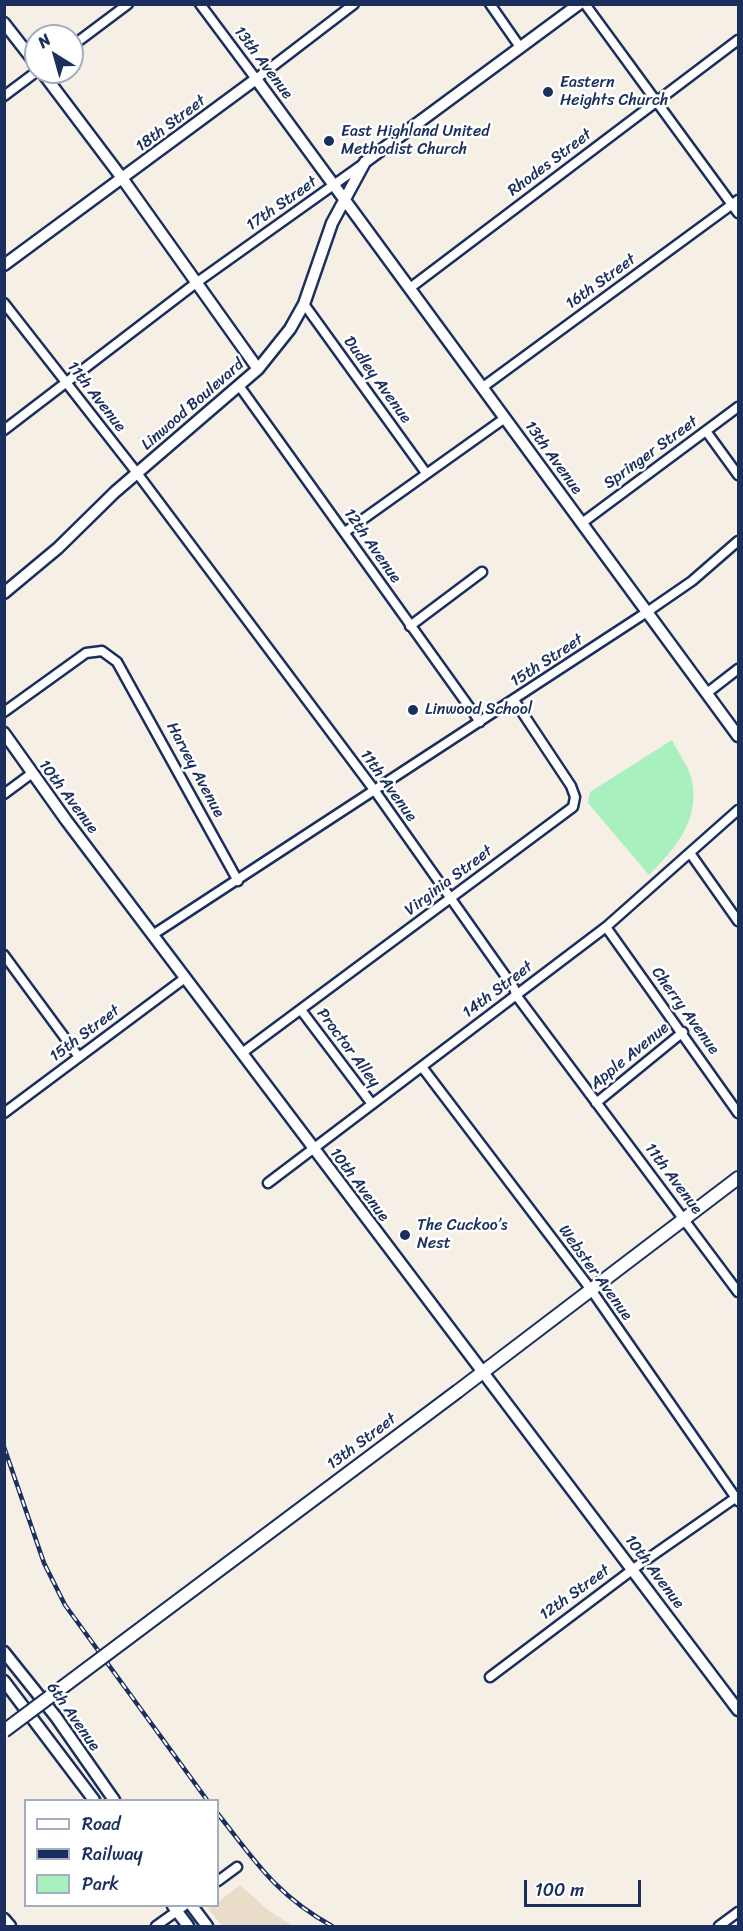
<!DOCTYPE html>
<html>
<head>
<meta charset="utf-8">
<style>
  body { margin:0 }
  #map { position:relative; width:743px; height:1931px; overflow:hidden; background:#f5efe6; font-family:Sriracha,sans-serif }
  canvas { display:block }
  .frame { position:absolute; inset:0; border:6px solid #1b2f5e; pointer-events:none }
  .legend { position:absolute; left:24px; top:1799px; width:195px; height:108px; box-sizing:border-box; background:#fff; border:2px solid #a4acbf; margin:0; padding:8px 10px; list-style:none; font-size:18px; color:#1b2f5e }
  .legend li { display:flex; align-items:center; gap:12px; height:30px }
  .legend b { width:30px; border:2px solid #a4acbf }
  .north { position:absolute; left:24px; top:24px; width:60px; height:60px; box-sizing:border-box; background:#fff; border:2px solid #a4acbf; border-radius:50%; rotate:323deg; font-size:16px; font-weight:700; line-height:24px; text-align:center; color:#1b2f5e }
  .north::after { content:''; display:block; margin:auto; width:21px; height:27px; background:#1b2f5e; clip-path:polygon(50% 0,100% 100%,50% 72%,0 100%) }
  .scale { position:absolute; left:524px; top:1880px; width:117px; height:27px; box-sizing:border-box; border:3px solid #1b2f5e; border-top:0; padding-left:8px; font-size:18px; line-height:21px; white-space:nowrap; color:#1b2f5e; -webkit-text-stroke:4px #fff; paint-order:stroke }
</style>
</head>
<body>
<div id="map">
<canvas width="743" height="1931"></canvas>
<div class="frame"></div>
<ul class="legend">
<li><b style="height:8px;background:#fff"></b>Road</li>
<li><b style="height:8px;background:#1b2f5e"></b>Railway</li>
<li><b style="height:16px;background:#a8f1be"></b>Park</li>
</ul>
<div class="north">N</div>
<div class="scale">100 m</div>
</div>
<script>
const g = document.querySelector('canvas').getContext('2d');
g.lineJoin = 'round';
function fill(path, color) {
  g.fillStyle = color;
  g.fill(path, 'evenodd');
}
function trace(path, color, width, dash) {
  g.strokeStyle = color;
  g.lineWidth = width;
  g.lineCap = dash ? 'butt' : 'round';
  g.setLineDash(dash || []);
  g.stroke(path);
}
function label(font, color, halo, rows, align = 'center') {
  g.font = font + ' Sriracha,sans-serif';
  g.lineWidth = 5;
  g.setLineDash([]);
  g.textBaseline = 'middle';
  g.strokeStyle = halo;
  g.fillStyle = color;
  for (const [text, x, y, turn = 0] of rows) {
    g.save();
    g.translate(x, y);
    g.rotate((+turn || 0) * Math.PI / 180);
    g.textAlign = isNaN(turn) ? turn : align;
    if (halo) g.strokeText(text, 0, 0);
    g.fillText(text, 0, 0);
    g.restore();
  }
}
const built = new Path2D(`
  M240 1885 269 1911 293 1926H222L208 1908 218 1906V1902Z`);
const green = new Path2D(`
  M672 740C678 752 687 765 691 777 702 818 675 849 649 875L588 803 590 792Z`);
const street = new Path2D(`
  M200 4 256 79 354 4
  M490 4 520 47
  M585 4 738 213
  M72 46 128 4
  M4 96 36 72
  M410 288 738 40
  M4 303 137 473 375 791 514 988 516 995 738 1292
  M304 304 426 473
  M240 387 480 722
  M483 387 738 200
  M4 430 196 283 363 164
  M706 431 738 475
  M582 523 738 407
  M345 532 505 418
  M410 626 482 572
  M707 693 738 669
  M4 712 86 653 102 651 117 662 238 881
  M4 794 31 774
  M690 853 738 921
  M606 927 738 1113
  M154 934 647 612 692 581 738 541
  M4 955 79 1057
  M301 1010 372 1104
  M242 1053 573 807 575 797 571 786 514 700
  M422 1067 592 1291 738 1501
  M596 1103 683 1032
  M4 1113 185 978
  M268 1183 606 927 738 810
  M490 1677 636 1567 738 1496
  M218 1881 237 1867
  M156 1926 184 1906
  M719 1926 738 1912`);
const secondary = new Path2D(`
  M4 23 36 64
  M42 72 122 178 258 369
  M4 265 256 79 738 736
  M4 593 58 548 115 492 258 369 290 329 304 304 332 223 365 162 579 4
  M4 733 66 820 738 1710
  M4 1652 56 1717 114 1800
  M4 1681 94 1800
  M173 1906 188 1926
  M192 1906 207 1926
  M4 1919 10 1926`);
const primary = new Path2D(`
  M458 1391 738 1178`);
const rail = new Path2D(`
  M4 1447 44 1563 65 1605 207 1800
  M218 1814C256 1862 276 1895 332 1926`);
const primaryBridge = new Path2D(`
  M4 1731 458 1391`);
const markers = [
  [548,92,6,"#1b2f5e"],
  [329,141,6,"#1b2f5e"],
  [413,710,6,"#1b2f5e"],
  [405,1235,6,"#1b2f5e"]
];
const streetNames = [
  ["13th Avenue",263,63,53],
  ["18th Street",171,124,-37],
  ["Rhodes Street",550,163,-37],
  ["17th Street",282,204,-35],
  ["16th Street",601,282,-36],
  ["Dudley Avenue",377,380,54],
  ["11th Avenue",96,397,52],
  ["Linwood Boulevard",193,405,-41],
  ["Springer Street",651,453,-36],
  ["13th Avenue",553,458,54],
  ["12th Avenue",372,546,55],
  ["15th Street",547,661,-33],
  ["Harvey Avenue",195,770,62],
  ["11th Avenue",388,786,54],
  ["10th Avenue",68,797,53],
  ["Virginia Street",449,881,-37],
  ["14th Street",498,990,-37],
  ["Cherry Avenue",685,1011,54],
  ["15th Street",85,1034,-37],
  ["Proctor Alley",348,1048,53],
  ["Apple Avenue",630,1056,-39],
  ["11th Avenue",673,1179,53],
  ["10th Avenue",359,1185,53],
  ["Webster Avenue",595,1273,54],
  ["13th Street",362,1442,-37],
  ["10th Avenue",654,1572,53],
  ["12th Street",575,1593,-36],
  ["6th Avenue",73,1717,55]
];
const poiNames = [
  ["Eastern",560,83],
  ["Heights Church",560,101],
  ["East Highland United",341,132],
  ["Methodist Church",341,150],
  ["Linwood School",425,710],
  ["The Cuckoo’s",417,1226],
  ["Nest",417,1244]
];
fill(built, '#e9dcc8');
fill(green, '#a8f1be');
trace(street, '#1b2f5e', 13);
trace(secondary, '#1b2f5e', 15);
trace(primary, '#1b2f5e', 16);
trace(street, '#fff', 8);
trace(secondary, '#fff', 10);
trace(primary, '#fff', 12);
trace(rail, '#1b2f5e', 4.5);
trace(rail, '#fff', 2, [7]);
trace(primaryBridge, '#1b2f5e', 16, []);
trace(primaryBridge, '#fff', 12);
for (const [x, y, r, color] of markers) {
  const dot = new Path2D();
  dot.arc(x, y, r, 0, 2 * Math.PI);
  g.fillStyle = color;
  g.fill(dot);
  trace(dot, '#fff', 2);
}
label('16px', '#1b2f5e', '#fff', streetNames);
label('16px', '#1b2f5e', '#fff', poiNames, 'left');
</script>
</body>
</html>
